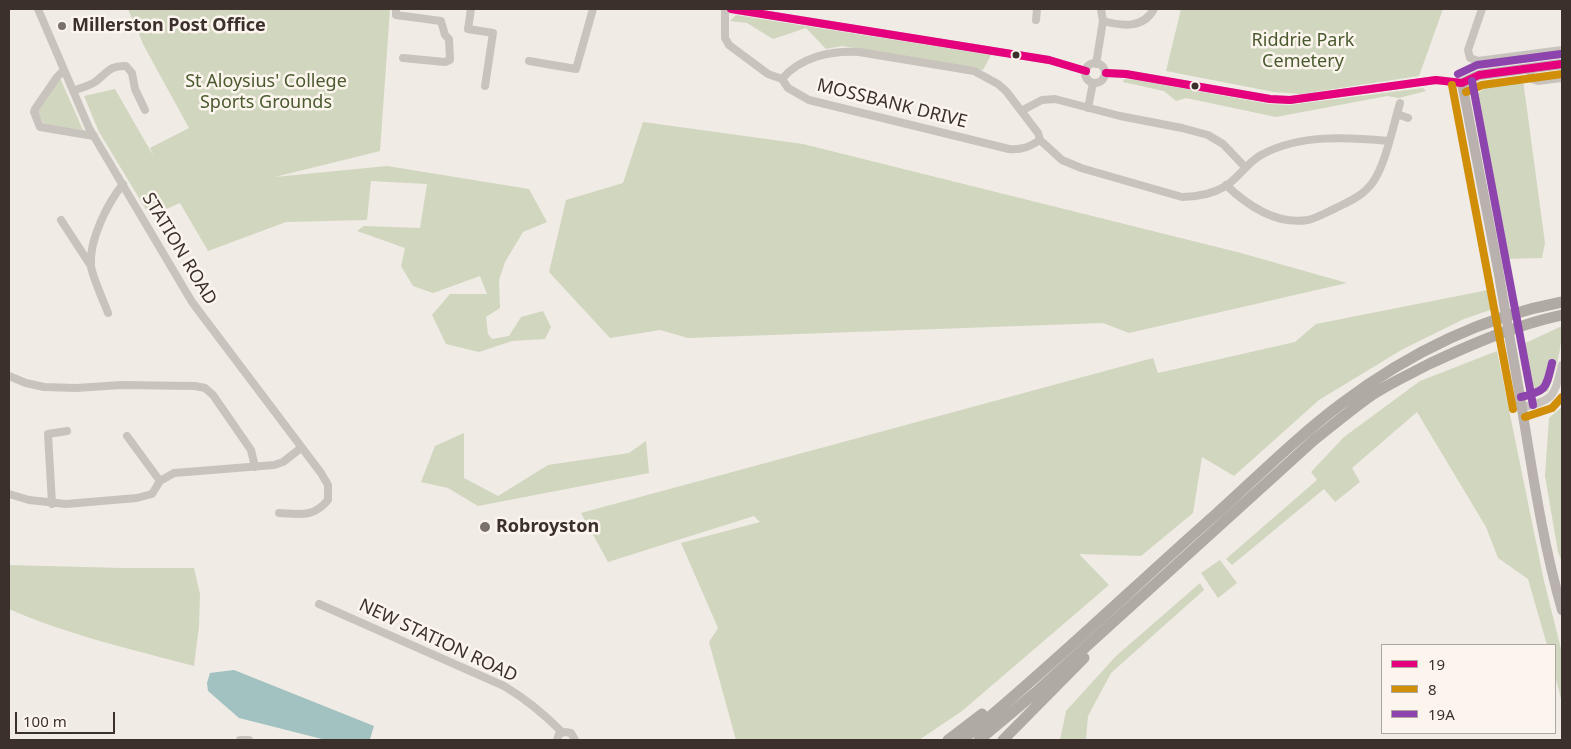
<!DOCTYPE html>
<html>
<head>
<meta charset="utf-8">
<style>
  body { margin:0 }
  #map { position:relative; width:1571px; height:749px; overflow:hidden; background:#f0ebe5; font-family:"Noto Sans",sans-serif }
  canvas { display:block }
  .frame { position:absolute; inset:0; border:10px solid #3b302b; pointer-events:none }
  .legend { position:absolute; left:1381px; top:644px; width:175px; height:90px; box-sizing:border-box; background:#fbf5ee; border:1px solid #aea6a0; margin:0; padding:6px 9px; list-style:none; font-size:15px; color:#3b302b }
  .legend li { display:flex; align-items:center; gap:10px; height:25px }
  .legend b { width:25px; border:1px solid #aea6a0 }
  .scale { position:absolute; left:15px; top:712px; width:100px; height:22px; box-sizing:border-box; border:2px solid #3b302b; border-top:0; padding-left:6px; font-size:15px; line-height:18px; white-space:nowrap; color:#3b302b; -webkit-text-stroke:4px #fbf5ee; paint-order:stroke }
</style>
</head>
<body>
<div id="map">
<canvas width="1571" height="749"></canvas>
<div class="frame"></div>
<ul class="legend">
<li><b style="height:6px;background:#e5007d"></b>19</li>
<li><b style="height:6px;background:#d18e09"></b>8</li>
<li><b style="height:6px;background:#8e44ad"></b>19A</li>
</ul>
<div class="scale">100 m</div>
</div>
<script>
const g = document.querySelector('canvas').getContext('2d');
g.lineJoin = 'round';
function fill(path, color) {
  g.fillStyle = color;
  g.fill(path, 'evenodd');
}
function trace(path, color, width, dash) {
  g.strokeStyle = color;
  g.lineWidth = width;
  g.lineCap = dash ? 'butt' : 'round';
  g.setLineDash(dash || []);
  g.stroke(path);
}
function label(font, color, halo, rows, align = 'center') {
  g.font = font + ' "Noto Sans",sans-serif';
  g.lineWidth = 5;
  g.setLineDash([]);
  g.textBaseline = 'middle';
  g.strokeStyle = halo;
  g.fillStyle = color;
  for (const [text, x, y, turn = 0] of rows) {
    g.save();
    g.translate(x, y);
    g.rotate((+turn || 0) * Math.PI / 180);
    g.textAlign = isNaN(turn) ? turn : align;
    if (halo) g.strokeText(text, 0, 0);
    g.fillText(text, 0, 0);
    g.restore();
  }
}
const green = new Path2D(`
  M128 9H390L380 151 275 177 387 166 529 189 547 222 523 232 505 262 499 280 500 308 486 317 488 334 492 339 509 336 521 317 543 311 551 327 545 339 512 341 479 352 446 344 432 315 450 294H487L480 276 433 293 413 286 401 266 405 248 357 231 364 226 420 228 427 184 371 181 367 220 286 222 208 251 180 203 150 216 99 132 84 96 115 89 154 157 150 148 189 128 144 46Z
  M1181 9H1443L1419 76 1301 94 1274 92 1166 71Z
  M736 15 991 55 983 70 842 46 826 49 806 28 773 39 747 23 730 21Z
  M60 78 83 130 44 124 37 111Z
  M1124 79 1136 80 1269 104 1289 105 1423 88 1426 91 1399 98 1387 96 1276 117 1186 98 1176 101 1164 91 1123 82Z
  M1523 80 1545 243 1542 258 1504 259 1477 110V94L1490 84Z
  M643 122 803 144 1241 253 1347 283 1129 333 1103 323 688 338 660 330 610 338 549 272 566 200 623 183Z
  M1493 289 1496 308 1464 319 1403 349 1319 400 1234 476 1202 457 1193 513 1141 556 1079 554 1109 585 962 711 919 740H736L709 642 718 628 681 543 760 522 754 516 608 562 581 513 1153 358 1158 373 1295 342 1316 324Z
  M1562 326C1562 348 1556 370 1548 391L1538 396 1527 391 1521 345Z
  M1497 351 1544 581 1562 653V703L1555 675V645H1547L1528 579 1498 558 1486 527 1417 412 1352 468 1360 482 1335 502 1324 489 1232 565 1226 559 1317 480 1311 472 1344 437 1420 381Z
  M1562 407V562L1558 552 1545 476 1549 418Z
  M464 433V478L498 496 548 465 629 453 646 441 649 473 478 506 448 488 421 482 435 446Z
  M1220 560 1237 583 1218 598 1201 573Z
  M9 565 122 568H194L200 594 199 626 194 666C134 650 65 634 9 609Z
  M1200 583 1204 590 1111 673 1088 716 1086 740H1060L1066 711 1116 656Z`);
const water = new Path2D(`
  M234 670 374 726 370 739 326 740 239 718 208 691 207 683 210 673Z`);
const minor = new Path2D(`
  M38 9 89 128 192 302 321 473 328 485V500C313 518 300 514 279 513
  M396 9V15L441 21 445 35 449 39 450 60 445 62 403 58
  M471 9 468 29 493 33 485 86
  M725 9V38L729 45 768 74 782 79 788 88 809 100 1009 149C1022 150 1029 147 1040 140
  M731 9 1049 60 1086 71
  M1482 9 1468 50 1470 58 1478 61 1562 50
  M1036 20 1037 9
  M1103 21C1122 26 1143 29 1154 9
  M529 61 576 69 593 9
  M1085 73a10 10 0 1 1 20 0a10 10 0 1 1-20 0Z
  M1096 64 1103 21 1101 9
  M1529 68 1532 79 1538 81 1562 78
  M64 70 57 77 35 109 34 112 40 127 94 136
  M1106 73 1126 74 1270 99 1290 100 1436 80 1462 83
  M782 79C800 57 832 50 859 52L974 71 998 84 1006 91 1038 133 1040 140 1062 160 1081 168 1182 197C1197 197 1212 194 1226 186 1239 177 1247 163 1261 155 1299 134 1347 137 1389 141
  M73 91C80 88 89 86 95 82 107 73 110 65 126 66L132 73 135 89 145 110
  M1088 108 1093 83
  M1021 111 1042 100 1055 99 1120 116 1182 128 1208 135 1223 144 1245 167
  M1397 114 1408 118
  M1226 185C1248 206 1277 225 1308 220 1317 218 1327 212 1336 208 1350 201 1364 195 1373 182 1386 163 1393 126 1400 103
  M61 220 91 266
  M108 313C104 302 92 276 91 266 89 240 107 204 123 184
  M9 376 26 383 44 387 76 388 121 385 195 386 205 388 213 395 251 450 255 467
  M1523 407C1555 400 1554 396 1562 365
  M127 436 160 481
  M9 494 29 500 66 504 137 498 152 494 160 481 174 473 274 465 283 462 301 448
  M52 504 48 434 67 431
  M319 604 504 686C526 699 544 714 562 732
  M240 740H249
  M557 740 559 734 565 732 571 733 575 740`);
const major = new Path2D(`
  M1498 269 1462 83 1479 75 1562 64
  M1512 351C1528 437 1538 527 1562 610`);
const highway = new Path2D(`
  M948 740 982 714
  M962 740C1050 668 1131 589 1216 514 1257 477 1297 437 1341 404 1406 355 1482 317 1562 302
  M979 740 1035 693 1314 440C1333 425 1352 409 1372 395 1390 383 1410 374 1429 364 1472 344 1516 325 1562 315
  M1003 740 1084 658`);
const majorBridge = new Path2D(`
  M1498 269 1512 351`);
const bus1 = new Path2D(`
  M731 9 1049 60 1086 71
  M1106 73 1126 74 1270 99 1290 100 1436 80 1462 83 1479 75 1562 64`);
const bus2 = new Path2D(`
  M1452 85 1513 409
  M1466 92 1482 85 1562 74
  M1525 417 1552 408 1562 397`);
const bus3 = new Path2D(`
  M1458 74 1477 65 1561 54
  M1472 81 1533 405
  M1521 397C1547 391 1546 388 1552 363`);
const markers = [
  [62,26,5,"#7a716c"],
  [1016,55,4.5,"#3b302b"],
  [1195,86,4.5,"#3b302b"],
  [485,527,6,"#7a716c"]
];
const poiNames = [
  ["Millerston Post Office",72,26],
  ["Robroyston",496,527]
];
const parkNames = [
  ["Riddrie Park",1303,41],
  ["Cemetery",1303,62],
  ["St Aloysius' College",266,82],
  ["Sports Grounds",266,103]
];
const streetNames = [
  ["MOSSBANK DRIVE",892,104,14],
  ["STATION ROAD",179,249,59],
  ["NEW STATION ROAD",438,641,25]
];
fill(green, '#d1d6bf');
fill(water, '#a1c2c1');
trace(minor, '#c9c3be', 8);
trace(major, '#b8b1ad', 10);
trace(highway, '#afaaa4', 11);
trace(majorBridge, '#b8b1ad', 10);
trace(bus1, '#e5007d', 8);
trace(bus2, '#d18e09', 8);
trace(bus3, '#8e44ad', 8);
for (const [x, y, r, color] of markers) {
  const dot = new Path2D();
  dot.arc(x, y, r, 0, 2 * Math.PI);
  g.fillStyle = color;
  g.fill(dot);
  trace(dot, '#fbf5ee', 2);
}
label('bold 18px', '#3b302b', '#fbf5ee', poiNames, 'left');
label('18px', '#4a5a2e', '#fbf5ee', parkNames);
label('18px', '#3b302b', '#fbf5ee', streetNames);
</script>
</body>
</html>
